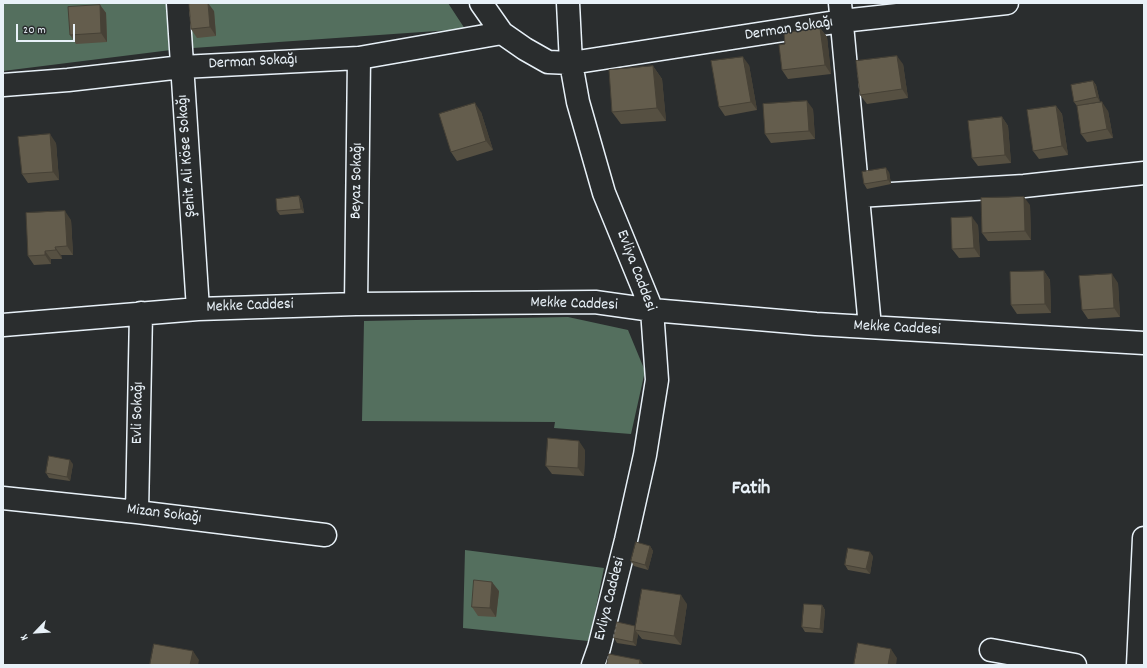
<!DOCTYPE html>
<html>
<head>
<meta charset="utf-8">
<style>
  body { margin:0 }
  #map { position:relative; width:1147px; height:668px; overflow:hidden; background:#2a2d2e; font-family:Dekko,sans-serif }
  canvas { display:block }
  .frame { position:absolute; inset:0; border:4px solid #e8f1f8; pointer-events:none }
  .north { position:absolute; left:16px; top:612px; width:40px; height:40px; -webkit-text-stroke:3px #2a2d2e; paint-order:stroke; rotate:245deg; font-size:11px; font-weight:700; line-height:16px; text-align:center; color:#e8f1f8 }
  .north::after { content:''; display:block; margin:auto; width:14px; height:18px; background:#e8f1f8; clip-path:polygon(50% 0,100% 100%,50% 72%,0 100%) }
  .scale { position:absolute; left:16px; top:24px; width:59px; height:18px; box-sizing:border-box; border:2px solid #e8f1f8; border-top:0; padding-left:5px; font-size:12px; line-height:14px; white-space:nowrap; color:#e8f1f8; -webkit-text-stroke:3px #2a2d2e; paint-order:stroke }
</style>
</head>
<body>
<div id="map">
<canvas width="1147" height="668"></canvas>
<div class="frame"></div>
<div class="north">K</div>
<div class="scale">20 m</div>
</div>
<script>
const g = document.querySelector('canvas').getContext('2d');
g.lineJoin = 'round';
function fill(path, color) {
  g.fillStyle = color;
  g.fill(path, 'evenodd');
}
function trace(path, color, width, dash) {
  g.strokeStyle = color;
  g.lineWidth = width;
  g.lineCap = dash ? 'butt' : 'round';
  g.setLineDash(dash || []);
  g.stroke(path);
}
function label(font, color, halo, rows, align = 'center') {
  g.font = font + ' Dekko,sans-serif';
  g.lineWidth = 3;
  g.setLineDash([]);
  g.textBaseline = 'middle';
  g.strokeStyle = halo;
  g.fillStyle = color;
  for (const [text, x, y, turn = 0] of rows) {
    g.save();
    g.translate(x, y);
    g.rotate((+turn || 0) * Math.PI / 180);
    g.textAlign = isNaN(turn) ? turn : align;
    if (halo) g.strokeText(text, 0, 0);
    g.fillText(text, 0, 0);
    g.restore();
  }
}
const green = new Path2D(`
  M3 3H168L171 50 3 71Z
  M189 3H448L465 29 193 48Z
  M568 317 628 330 645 371 631 434 554 428 555 422 362 421 364 321Z
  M465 550 604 568 592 627 588 641 463 628Z`);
const minor = new Path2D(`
  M178 3 198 309
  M481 3 502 33 525 49 548 62 571 63 578 102 604 193 652 310 657 380 645 455 626 540 599 648 593 665
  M568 3 571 63 842 21 1007 3
  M840 3 870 327
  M3 85 68 80 182 67 359 58 502 33
  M858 196 1024 186 1144 173
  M356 304 359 58
  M3 325 198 309 356 304 595 302 652 310 816 324 1144 343
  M3 498 137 512 325 535
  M137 512 141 313
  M991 650 1075 665
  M1138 665 1144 538`);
const wall = new Path2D(`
  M100 5 106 13 107 42 76 44 70 35Z
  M214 11 216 36 197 38 191 29Z
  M820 28 827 37 831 74 788 79 782 70 785 44Z
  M903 64 908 98 867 104 860 95Z
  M749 65 757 110 725 116 719 107Z
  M653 66 662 79 666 121 621 124 612 112Z
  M1093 81 1096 85 1100 102 1085 105 1108 111 1113 138 1087 142 1081 134 1077 106 1074 102Z
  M1056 106 1062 114 1068 155 1039 159 1033 151Z
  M813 109 815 139 771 143 765 134Z
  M481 112 493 150 457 161 451 152Z
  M1002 117 1008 126 1011 163 978 166 972 158Z
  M56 143 59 180 28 183 22 174Z
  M889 172 891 184 867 189 864 184Z
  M299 196 302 201 304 213 280 215 277 211Z
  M1030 205 1031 240 988 241 982 233Z
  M71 220 73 255H61L62 259H51V264L34 265 28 256Z
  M978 225 980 257 959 258 952 249Z
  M1044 271 1050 280 1051 313 1017 314 1011 305Z
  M1118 283 1120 317 1088 319 1082 310Z
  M585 450 584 476 552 474 546 466Z
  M73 464 70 481 49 478 46 473Z
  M650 546 653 551 648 570 634 566 631 561Z
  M873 556 870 574 848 570 845 565Z
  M499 591 496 617 478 616 472 607Z
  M687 604 681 645 642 639 638 634 636 646 617 643 614 638 636 626Z
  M822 605 825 610 823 633 805 632 802 627Z`);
const shadedWall = new Path2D(`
  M208 3 214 11 216 36 210 27Z
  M100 5 106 13 107 42 101 33Z
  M820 28 827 37 831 74 825 65Z
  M897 56 903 64 908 98 902 89Z
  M743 57 749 65 757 110 751 102Z
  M653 66 662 79 666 121 657 108Z
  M1093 81 1096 85 1100 102 1097 97Z
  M807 101 813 109 815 139 809 131Z
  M1102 102 1108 111 1113 138 1107 129Z
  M475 103 481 112 493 150 486 141Z
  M1056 106 1062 114 1068 155 1062 146Z
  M1002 117 1008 126 1011 163 1005 155Z
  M50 134 56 143 59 180 53 172Z
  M886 168 889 172 891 184 888 180Z
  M299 196 302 201 304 213 301 209Z
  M1024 197 1030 205 1031 240 1025 231Z
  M65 211 71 220 73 255 67 246Z
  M972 217 978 225 980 257 974 248Z
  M55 247 61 255 62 259 56 250Z
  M45 251 51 259V264L45 255Z
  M1044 271 1050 280 1051 313 1045 304Z
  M1112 274 1118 283 1120 317 1114 308Z
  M579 441 585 450 584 476 578 468Z
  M70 460 73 464 70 481 67 477Z
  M650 546 653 551 648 570 645 565Z
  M870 552 873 556 870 574 866 569Z
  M492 582 499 591 496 617 490 608Z
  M681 595 687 604 681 645 674 636Z
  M822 605 825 610 823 633 820 629Z
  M635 626 639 630H635L638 634 636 646 633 642Z
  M891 649 897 658 896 665H888Z
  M193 651 199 660 198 665H190Z
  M640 660 644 665H639Z`);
const building = new Path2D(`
  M208 3 210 27 191 29 189 4Z
  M100 5 101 33 70 35 68 7Z
  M820 28 825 65 782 70 779 45 785 44 784 33Z
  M897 56 902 89 860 95 856 61Z
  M743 57 751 102 719 107 711 61Z
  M653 66 657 108 612 112 609 70Z
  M1093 81 1097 97 1074 102 1071 85Z
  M807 101 809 131 765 134 763 104Z
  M1102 102 1107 129 1081 134 1077 106Z
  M475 103 486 141 451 152 439 114Z
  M1056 106 1062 146 1033 151 1027 110Z
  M1002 117 1005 155 972 158 968 121Z
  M50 134 53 172 22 174 18 137Z
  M886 168 888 180 864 184 862 172Z
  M299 196 301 209 277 211 276 199Z
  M1024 197 1025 231 982 233 981 198Z
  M65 211 67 246 55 247 56 250 45 251V255L28 256 26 213Z
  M972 217 974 248 952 249 951 218Z
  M1044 271 1045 304 1011 305 1010 272Z
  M1112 274 1114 308 1082 310 1079 276Z
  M548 438 579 441 578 468 546 466Z
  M49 456 70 460 67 477 46 473Z
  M636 542 650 546 645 565 631 561Z
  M848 548 870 552 866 569 845 565Z
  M474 580 492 582 490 608 472 607Z
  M642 589 681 595 674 636 635 630Z
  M804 604 822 605 820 629 802 627Z
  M617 622 635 626 633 642 614 638Z
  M858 643 891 649 888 665H854Z
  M154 644 193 651 190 665H150Z
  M609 654 640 660 639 665H607Z`);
const streetNames = [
  ["Derman Sokağı",789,30,-9],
  ["Derman Sokağı",253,63,-3],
  ["Şehit Ali Köse Sokağı",188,156,-94],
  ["Beyaz Sokağı",358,181,-89],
  ["Evliya Caddesi",635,271,69],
  ["Mekke Caddesi",574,305,2],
  ["Mekke Caddesi",250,307,-2],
  ["Mekke Caddesi",897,329,3],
  ["Evli Sokağı",139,413,-89],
  ["Mizan Sokağı",164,515,7],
  ["Evliya Caddesi",611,599,-76]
];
const districtNames = [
  ["Fatih",751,490]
];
fill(green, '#546f5e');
trace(minor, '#e8f1f8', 25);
trace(minor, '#2a2d2e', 22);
fill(wall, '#565042');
fill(shadedWall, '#464136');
fill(building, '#645d4d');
trace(building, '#464136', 1);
label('16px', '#e8f1f8', '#2a2d2e', streetNames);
label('bold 20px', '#e8f1f8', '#2a2d2e', districtNames);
</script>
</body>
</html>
